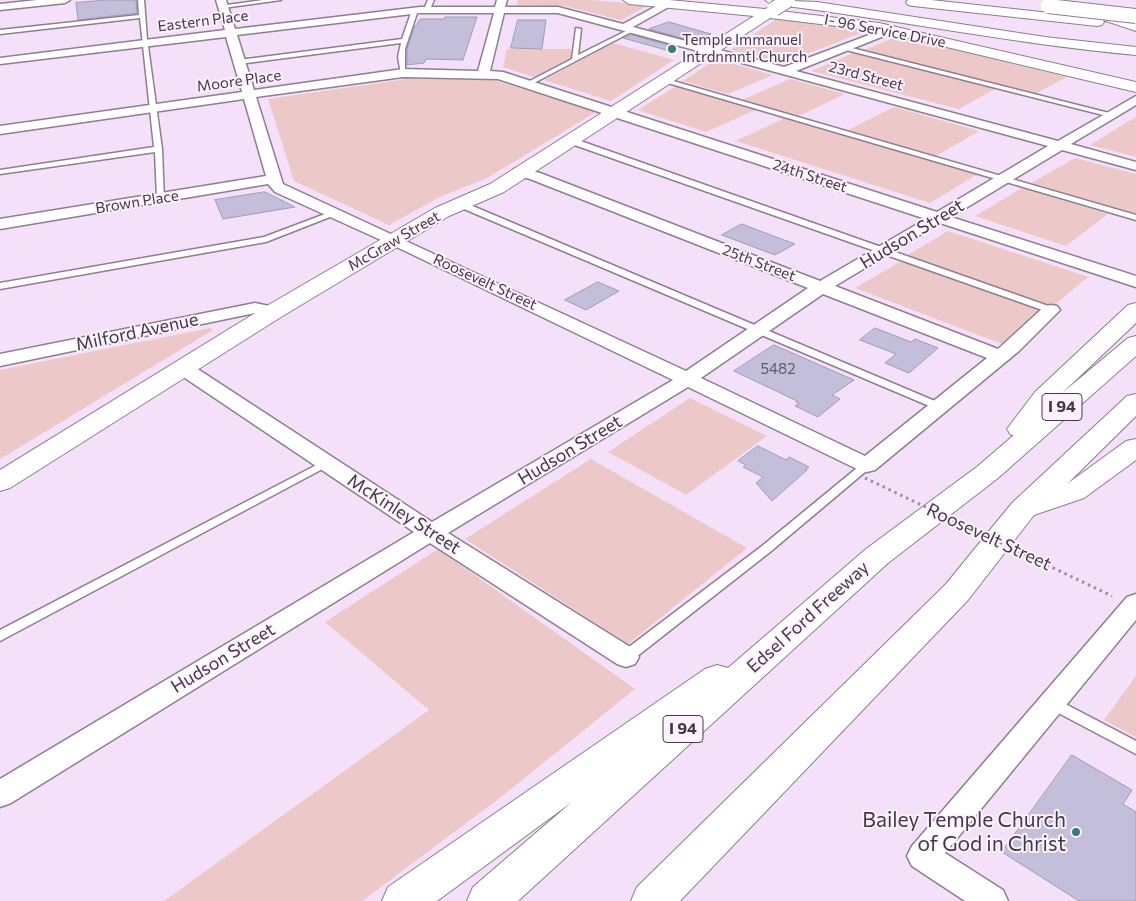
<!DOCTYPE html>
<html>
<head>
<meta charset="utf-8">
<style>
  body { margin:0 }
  canvas { display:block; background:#f4e0f8 }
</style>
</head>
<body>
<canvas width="1136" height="901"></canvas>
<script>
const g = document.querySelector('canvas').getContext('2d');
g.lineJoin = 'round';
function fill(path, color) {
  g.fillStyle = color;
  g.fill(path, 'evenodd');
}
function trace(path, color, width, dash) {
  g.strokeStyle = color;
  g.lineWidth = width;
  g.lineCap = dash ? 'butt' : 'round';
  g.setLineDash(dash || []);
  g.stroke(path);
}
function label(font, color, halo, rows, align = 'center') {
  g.font = font + ' Commissioner,sans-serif';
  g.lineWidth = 4;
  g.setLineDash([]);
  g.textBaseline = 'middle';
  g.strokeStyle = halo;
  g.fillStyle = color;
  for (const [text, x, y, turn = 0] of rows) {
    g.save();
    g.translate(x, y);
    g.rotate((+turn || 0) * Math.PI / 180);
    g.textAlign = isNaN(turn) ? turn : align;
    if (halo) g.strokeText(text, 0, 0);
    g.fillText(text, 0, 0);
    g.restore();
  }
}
const green = new Path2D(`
  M518 0H591L649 5 621 20 565 6 517 5Z
  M778 18 869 30 783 63 731 50Z
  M898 36 1067 77 1037 93 862 51Z
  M613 43 674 60 611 101 544 80Z
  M507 49H571L572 59 537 78 503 67Z
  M854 53 997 88 959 109 811 71Z
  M716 59 773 75 728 94 683 81Z
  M407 79 493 80 596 112 487 178 440 197 389 225 294 181 268 99Z
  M790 79 845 94 799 116 742 100Z
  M676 86 758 109 706 132 638 110Z
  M894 107 979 131 936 156 848 130Z
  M787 117 978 174 930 203 736 141Z
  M1136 117V157L1090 145Z
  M1075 158 1136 174V214L1030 184Z
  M1022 188 1108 214 1066 246 975 216Z
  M948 231 1088 277 1051 308 906 256Z
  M903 260 1044 310 1002 344 855 288Z
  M210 328 213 330 0 459V370Z
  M690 398 767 436 686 495 608 452Z
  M591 459 747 548 628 644 465 539Z
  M438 549 635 689 501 797 362 901H164L429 710 325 622Z
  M1136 676V737L1104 720Z`);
const building = new Path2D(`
  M106 0H136L137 13 78 20 76 3Z
  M445 17H477L463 60 426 59 424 63 407 65V49L414 28 420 19H444Z
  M518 20H546L542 49 511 48Z
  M669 22 711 34 692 41 649 29Z
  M632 35 675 47 666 50 623 38Z
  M265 192 295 207 223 219 215 200Z
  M742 224 760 231 795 244 775 255 722 235Z
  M598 282 619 291 586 310 565 300Z
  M875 328 911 342 915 339 938 348 909 373 885 363 896 354 860 340Z
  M774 345 854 380 832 395 840 399 818 417 795 406 799 404 796 402 797 401 734 371Z
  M758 446 786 460 789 457 809 467 806 469 807 470 772 501 756 483 763 477 743 467 746 465 738 461Z
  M1072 755 1132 790 1123 804 1136 812V901H1079L1002 852Z`);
const lane = new Path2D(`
  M138 0H144L147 39 162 149 164 200 157 198 155 152 0 174V170L154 147 140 18 0 34V30L139 15Z
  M263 0H281L223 8 220 6Z
  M428 0H434L430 9 427 11 424 9Z
  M415 8 418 10 405 49V74H401L398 57 401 43 239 64 236 62 239 60 402 39 412 10Z
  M576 28 581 29 578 55 630 29 635 30 530 85H526V83L572 59Z
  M844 46 1113 114 1114 115 1111 117 842 49V47Z
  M663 78 1136 215V220L661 81 660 80Z
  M566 138H572L1054 308 1056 310 1051 313 1048 312 566 142Z
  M457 202H463L942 404 943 406 938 409 934 408 457 206Z
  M333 211 340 213 266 242 0 289V283L264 237Z
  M326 460 332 463 330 465 0 641V630Z
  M867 461 871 463 873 465 871 467 770 552 631 661 626 662 621 661 619 657 621 653 762 546 863 463Z
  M1052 697 1136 741V754L1047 707 1045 703 1047 699Z`);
const street = new Path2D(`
  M37 0H70L65 3 0 10V4Z
  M216 0H226L235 29 420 7H495L497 0H507L505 7H558L623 24 668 0 673 3 672 5 633 27 784 67 890 27 895 30 894 32 796 71 1058 141 1136 96V105L1071 144 1136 162V170L1062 150 951 217 1136 276V287L940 223 835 286 998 349 1045 306 1051 305 1057 306 1060 310 1019 351 875 470 867 472 859 470 688 387 448 533 635 650 639 657 635 664 626 667 617 664 430 543 11 803 0 807V779L414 532 176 372 173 368 176 364 183 362 190 364 432 522 673 380 403 250 275 192 268 184 0 229V219L266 176 244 99 0 134V126L242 92 226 37 0 64V58L225 30ZM420 13H494L478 71 403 69 254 90 237 35ZM504 13H558L1048 146 937 212 503 72 490 71ZM403 77 498 79 926 219 820 281 540 173 519 168 514 169 512 172 514 175 530 179 808 288 686 371 283 184 256 97ZM823 294 987 358 865 456 701 378Z
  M255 303 279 308 282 312 279 316 273 317 255 313 0 366V354Z
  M1136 594V620L945 853 1003 890 1008 901H965L912 866 907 856 912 846 1127 597Z`);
const secondary = new Path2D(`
  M623 0H669L765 9 774 5 779 6 780 11 879 23 1136 82V92L879 31 770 18 504 192 449 216 281 317 10 488 0 491V470L265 307 435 208 490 184 754 16 629 4Z`);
const highway = new Path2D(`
  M765 0 817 2 1045 37 1136 47V55C1014 44 893 19 771 4Z
  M908 0H931L1096 18 1078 12 1076 9 1083 5 1136 22V31L1103 20 1104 22 1102 25 1097 26 913 6 908 5 906 2Z
  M1136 303V323L1061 394 1128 338 1136 336V356L998 478 888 563 518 901H467L473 887 572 802 437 901H382L388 887 705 669 717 665 728 668 866 549 978 466 1014 435H1011L1007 429 1035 392 1128 305Z
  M1136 394V416L1067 484 1126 441 1136 439V460L1084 498 1034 515 968 600 680 901H631L637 887 946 584 1012 503 1127 396Z`);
const pathBridge = new Path2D(`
  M865 478 1112 596`);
const secondaryBridge = new Path2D(`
  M774 9 788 0`);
const highwayBridge = new Path2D(`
  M1048 6 1136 16`);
const markers = [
  [672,49,5,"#3b7e70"],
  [1076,832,5,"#3b7e70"]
];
const farStreetnames = [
  ["Eastern Place",203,21,-7],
  ["I- 96 Service Drive",885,31,11],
  ["23rd Street",866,76,15],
  ["Moore Place",239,81,-8],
  ["24th Street",810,176,18],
  ["Brown Place",137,202,-9],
  ["McGraw Street",394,241,-30],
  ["25th Street",759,263,21],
  ["Roosevelt Street",485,282,25]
];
const farPoinames = [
  ["Temple Immanuel",682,40],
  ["Intrdnmntl Church",682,57]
];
const numberNames = [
  ["5482",778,369]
];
const shields = [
  [1062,407,40],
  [683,729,40]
];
const shieldNames = [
  ["I 94",1062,407],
  ["I 94",683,729]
];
const streetNames = [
  ["Hudson Street",912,234,-31],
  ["Milford Avenue",137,332,-12],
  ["Hudson Street",570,450,-31],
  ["McKinley Street",404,514,33],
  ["Roosevelt Street",989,537,25],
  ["Edsel Ford Freeway",808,617,-42],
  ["Hudson Street",223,658,-31]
];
const nearPoinames = [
  ["Bailey Temple Church",1066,820],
  ["of God in Christ",1066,844]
];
fill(green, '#edc8c8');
fill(building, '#c3bed9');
trace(building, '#a19cb6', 1);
trace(lane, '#8f7d92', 3);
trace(street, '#8f7d92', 3);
trace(secondary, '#8f7d92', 2);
trace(highway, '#8f7d92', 2);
fill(lane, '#fff');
fill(street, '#fff');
fill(secondary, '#fff');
fill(highway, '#fff');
trace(secondaryBridge, '#8f7d92', 16, []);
trace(highwayBridge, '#8f7d92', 16, []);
trace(pathBridge, '#9b8e9e', 3, [2.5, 4]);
trace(secondaryBridge, '#fff', 14);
trace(highwayBridge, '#fff', 14);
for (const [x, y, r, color] of markers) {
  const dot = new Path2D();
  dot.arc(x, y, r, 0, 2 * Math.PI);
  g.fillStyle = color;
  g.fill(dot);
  trace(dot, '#fdf1ff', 2);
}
label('15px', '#413a43', '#fdf1ff', farStreetnames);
label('15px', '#413a43', '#fdf1ff', farPoinames, 'left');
label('15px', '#625b68', null, numberNames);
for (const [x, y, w] of shields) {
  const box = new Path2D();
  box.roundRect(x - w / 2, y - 13.5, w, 27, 4);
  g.fillStyle = '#fdf1ff';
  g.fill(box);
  trace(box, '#413a43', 1);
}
label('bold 16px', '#413a43', null, shieldNames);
label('18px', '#413a43', '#fdf1ff', streetNames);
label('21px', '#413a43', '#fdf1ff', nearPoinames, 'right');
</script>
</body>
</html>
